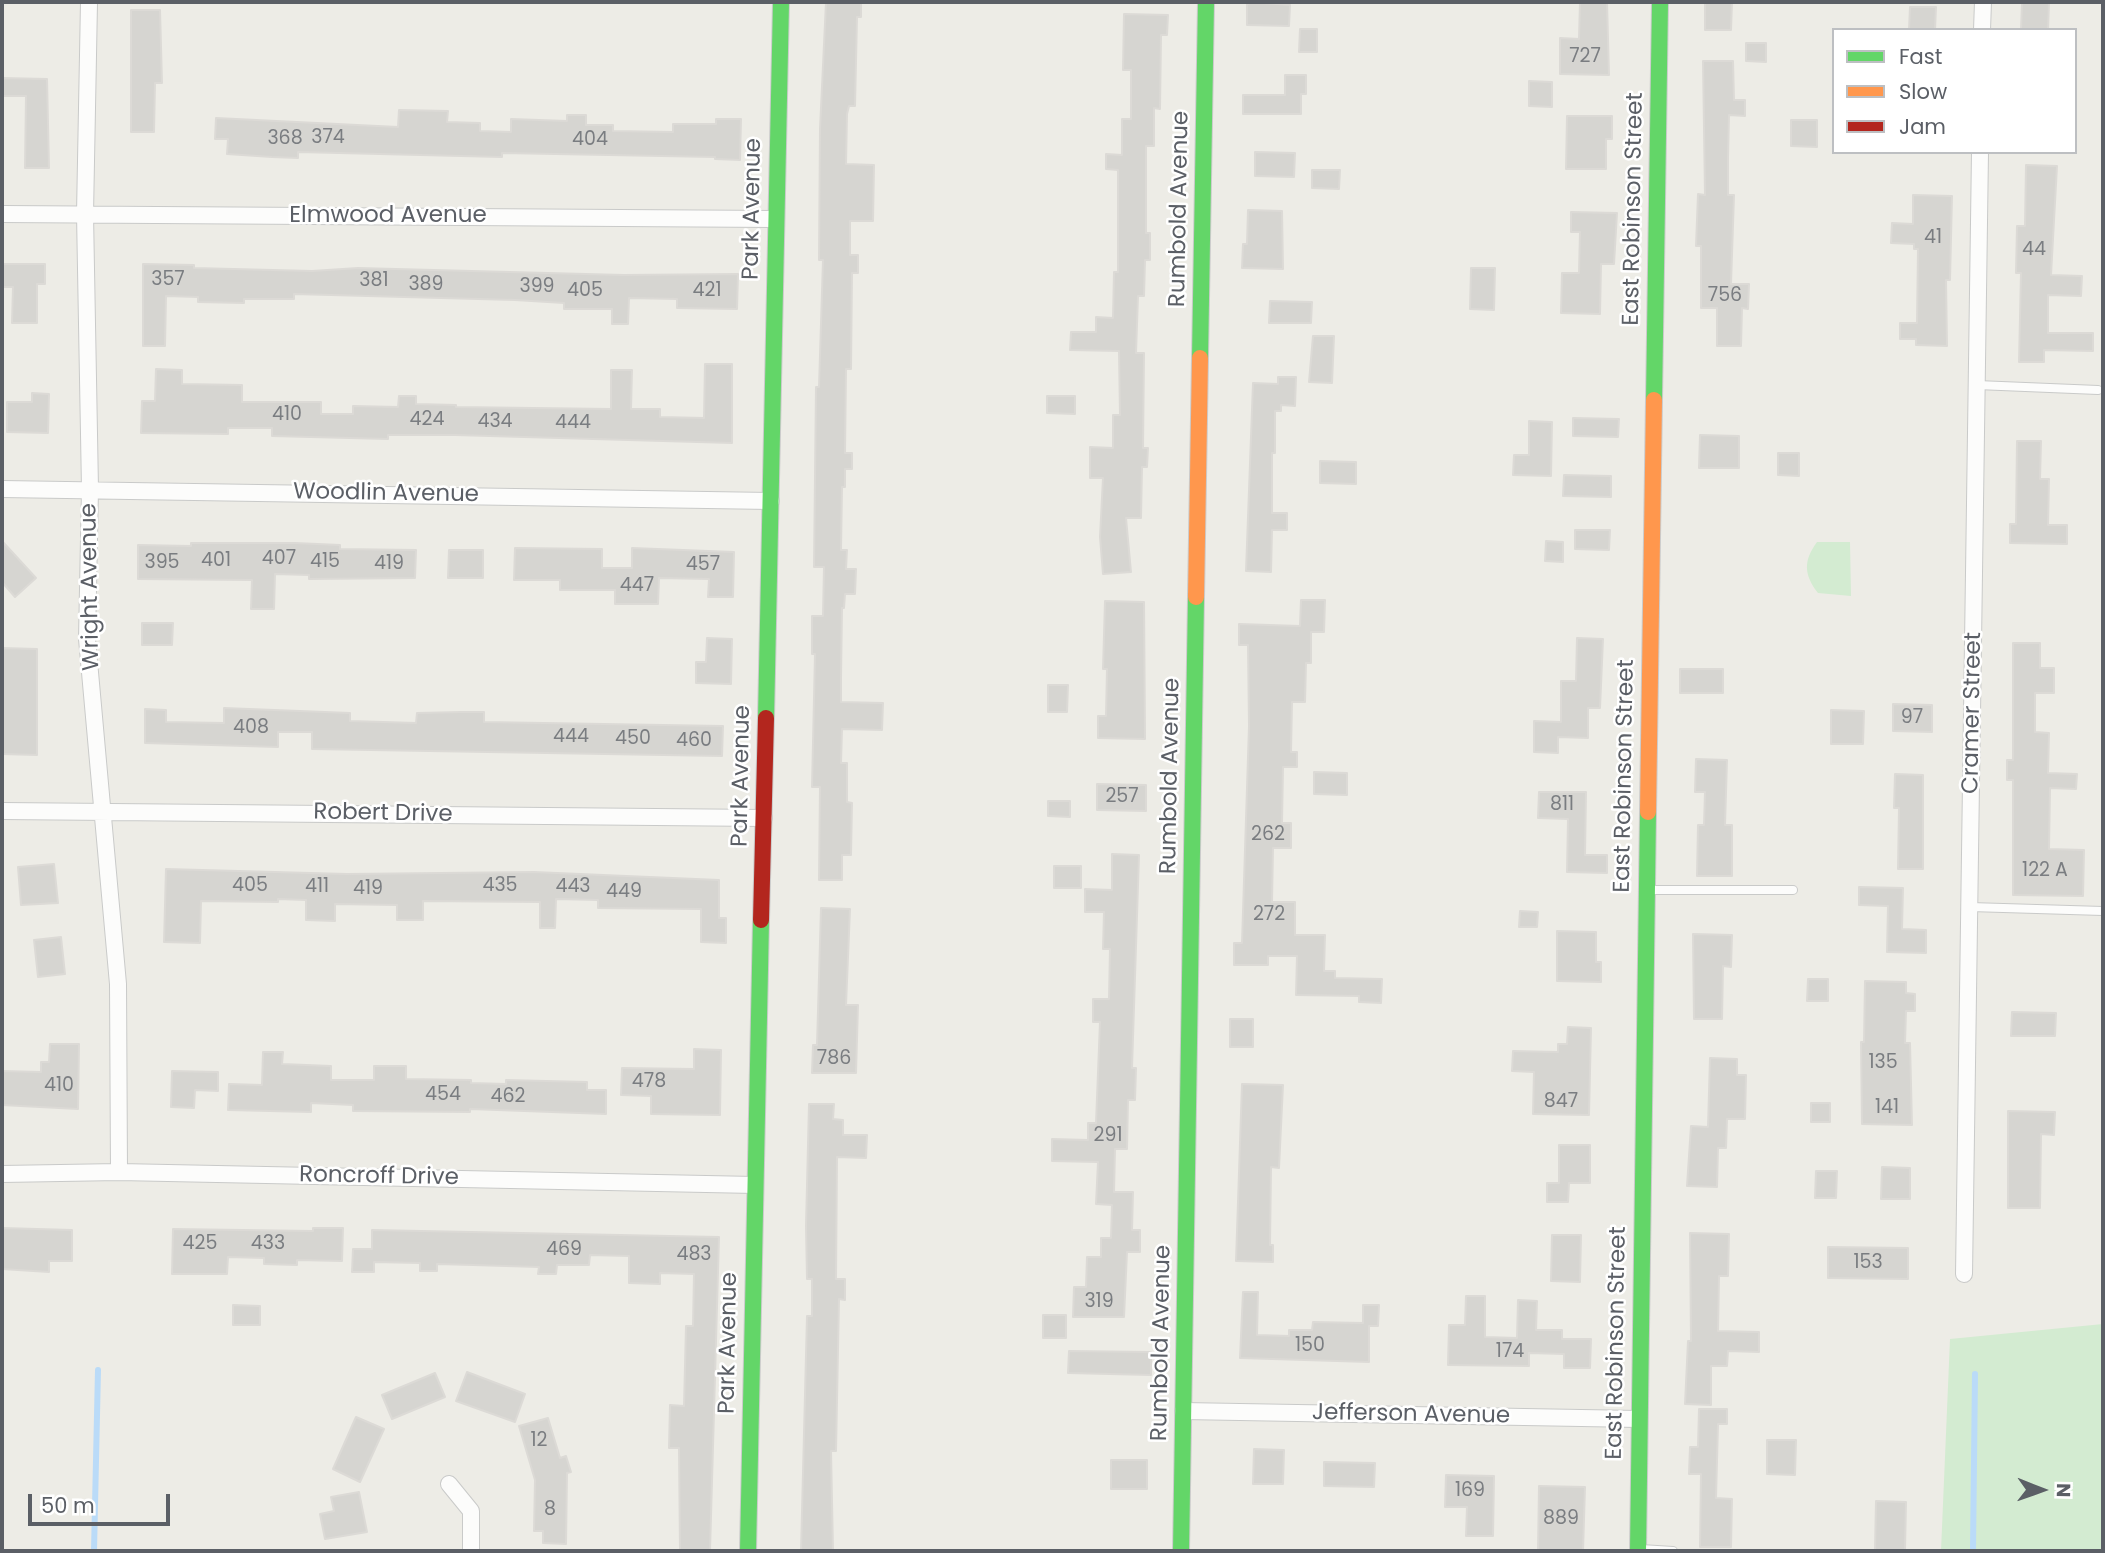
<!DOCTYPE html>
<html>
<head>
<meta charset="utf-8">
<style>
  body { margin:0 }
  #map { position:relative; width:2105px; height:1553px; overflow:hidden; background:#edece6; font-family:Poppins,sans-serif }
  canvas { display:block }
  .frame { position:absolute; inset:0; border:4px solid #5b5f66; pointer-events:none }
  .legend { position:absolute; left:1832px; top:28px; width:245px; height:126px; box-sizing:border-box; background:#fff; border:2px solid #bdbfc2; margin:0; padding:9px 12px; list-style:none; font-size:21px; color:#5b5f66 }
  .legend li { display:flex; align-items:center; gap:14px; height:35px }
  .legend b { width:35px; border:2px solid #bdbfc2 }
  .north { position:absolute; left:2007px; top:1455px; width:70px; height:70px; -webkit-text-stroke:5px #fff; paint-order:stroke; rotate:91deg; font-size:19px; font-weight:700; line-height:28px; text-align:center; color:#5b5f66 }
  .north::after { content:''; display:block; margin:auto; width:24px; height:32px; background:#5b5f66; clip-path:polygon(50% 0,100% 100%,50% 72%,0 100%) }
  .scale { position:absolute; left:28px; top:1494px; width:142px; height:32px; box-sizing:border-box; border:4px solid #5b5f66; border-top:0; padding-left:9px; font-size:21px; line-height:24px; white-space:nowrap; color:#5b5f66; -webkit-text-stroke:5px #fff; paint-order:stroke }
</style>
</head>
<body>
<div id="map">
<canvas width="2105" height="1553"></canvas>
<div class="frame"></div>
<ul class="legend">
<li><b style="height:9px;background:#63d668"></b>Fast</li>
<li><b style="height:9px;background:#ff974d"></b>Slow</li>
<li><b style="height:9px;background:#b3261e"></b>Jam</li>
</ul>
<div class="north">N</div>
<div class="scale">50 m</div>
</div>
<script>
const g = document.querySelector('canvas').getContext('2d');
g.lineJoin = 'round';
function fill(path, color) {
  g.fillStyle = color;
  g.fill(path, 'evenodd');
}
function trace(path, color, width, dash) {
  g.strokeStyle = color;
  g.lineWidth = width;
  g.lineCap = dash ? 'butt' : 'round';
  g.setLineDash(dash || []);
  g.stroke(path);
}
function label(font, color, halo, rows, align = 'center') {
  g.font = font + ' Poppins,sans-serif';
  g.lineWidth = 5;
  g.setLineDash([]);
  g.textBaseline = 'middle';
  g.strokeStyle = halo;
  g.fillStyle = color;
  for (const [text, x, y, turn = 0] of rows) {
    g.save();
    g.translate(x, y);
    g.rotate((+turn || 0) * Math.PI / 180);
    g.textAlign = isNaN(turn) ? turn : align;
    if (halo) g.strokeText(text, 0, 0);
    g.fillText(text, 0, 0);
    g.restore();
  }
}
const green = new Path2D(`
  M1817 542H1850L1851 596 1818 593C1804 575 1803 561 1817 542Z
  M2103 1324V1551H1941L1950 1339Z`);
const stream = new Path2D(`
  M94 1551 98 1370
  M1973 1551 1975 1374`);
const building = new Path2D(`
  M826 2H861V17H857L855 106H849L847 114 846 164 874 165 873 221H850V255H858V273H852L851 369H846L845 453H852V469H845V487H842L841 550H847L846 569H856L855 594H845L844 608H842L841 678V702L883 703 882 730 842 729 841 763H847V802L852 803 851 855H842V880H819L820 787H812L815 654H812V616H823L824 567H814L816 387H819L823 260H819L820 129Z
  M1252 2 1290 5 1289 26 1247 25V4Z
  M1580 2H1607L1609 75 1560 74V38L1579 39Z
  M1705 2H1732L1731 30H1705Z
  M2022 2H2049L2048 30H2021Z
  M1910 7H1936L1935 30H1909Z
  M131 10H160L162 83H155L154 132H131Z
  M1124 14 1168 15 1167 35H1161L1160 109 1154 108V146H1146V233H1150V260H1145L1144 296H1138L1136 353H1144L1143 448H1148L1147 467H1142L1141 518H1126L1131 572 1103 574 1100 537 1103 478H1090V447L1113 448V415H1120L1119 351 1070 350 1071 332H1096V317L1113 318 1114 272H1118V170L1106 169V154L1122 155V119H1131V70H1123Z
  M1300 29H1317V52H1299Z
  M1746 43H1766V62L1746 61Z
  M1703 61H1733L1734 100H1745V116L1729 115 1728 158V195H1734L1731 284H1749L1748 309 1742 308 1741 346H1717V308H1701V246H1696L1698 194 1705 195Z
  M1285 75H1306V94H1301V114H1243V95H1285Z
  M2 78 47 79 49 168H25L26 96H2Z
  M1529 81 1552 82V107L1529 106Z
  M399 110 448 111 447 122 480 123V131L511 132V119L567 121V115H586V125H613V131L673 132V124H716V119H741L740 160 715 159V157L502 153V157L298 152V158L272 157 227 154 228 139H215L216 118 398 127Z
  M1567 116H1612V139H1606V169H1566Z
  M1791 120H1817V147L1791 146Z
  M1255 152 1295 153 1294 177 1255 176Z
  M2026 165 2057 166 2051 275 2082 276 2081 296 2048 295V333H2093V351L2044 350V362H2019L2021 273H2016L2017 226H2025Z
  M1312 170H1340L1339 189 1312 188Z
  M1913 195 1952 196 1950 280H1946L1947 346 1916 345V339H1900V323H1917L1918 249H1914V244L1891 243 1892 223 1913 224Z
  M1248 210 1282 211 1283 269 1242 268 1243 244H1247Z
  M1571 212 1617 213 1614 264H1601L1600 314 1561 313 1562 273H1579L1580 232H1571Z
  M2 264H45V284H37V323H12L13 287H2Z
  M143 264 194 265V268L312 271 358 268 624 275 738 274 737 309 677 308V299L629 298 628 324H612V309H564V303L515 300 294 294V299H244V303L198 302V297L166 296 165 346H143Z
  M1471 268H1495L1494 310 1470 309Z
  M1270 301 1312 302 1311 323H1269Z
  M1313 336H1334L1332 383 1309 382Z
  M705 364H732V443L455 435H388V439L272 436V428H228V434L141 433 142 401H155L156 369 182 370V384L242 385V402H321V414H353V406L398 407 399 396H416V404L456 405V407L611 409V370H632L631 409H660V417L704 418Z
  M1278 377H1296L1295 406 1281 405V411H1275V453H1272V513H1287V530H1272L1271 572 1246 571 1253 383 1278 384Z
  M32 393 49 394 48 433 7 432V402H32Z
  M1047 396H1075V414L1047 413Z
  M1573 418 1619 419 1618 437 1573 436Z
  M1529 421 1552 422 1551 476 1513 475 1514 455H1529Z
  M1700 435 1739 436V468H1699Z
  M2017 441H2041L2040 479H2049L2048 525H2067V544L2010 543V524H2016Z
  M1778 453H1799V476L1778 475Z
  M1320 461 1356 462V484L1320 483Z
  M1564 475 1611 476V497L1563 496Z
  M1575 530H1610L1609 550 1575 549Z
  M2 541 36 578 15 597 2 582Z
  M1546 541 1563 542V562L1545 561Z
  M191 543H295L340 545V549L416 550 415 578 309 579V575L275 574 274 609H251L252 580 138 579V545L191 546Z
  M515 548 602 549V568H632V548L734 552 733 597H708L709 579 659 578 658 604H615V590H560V580H514Z
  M449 550H483V578H448Z
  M1301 600H1325L1324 632H1311V663H1306L1305 702H1292L1291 752H1297V767H1283L1282 823H1291V848H1273L1272 902H1295V935H1325L1324 971H1335V978L1382 979 1381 1003 1359 1002V996L1296 995 1297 956H1268V965H1234V943H1242L1249 726 1248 645H1239V624L1300 626Z
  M1105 601 1144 602 1145 739 1098 738V716H1106L1107 669H1103Z
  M142 623H173L172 645H142Z
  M707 638 732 639 731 684 696 683V662H706Z
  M1577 638 1603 639 1600 708H1588V738L1558 737V753L1534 752V721L1561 722V681H1576Z
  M2013 643H2040V668H2054V693H2035V732L2049 733 2048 773 2077 774 2076 789 2050 788 2049 849 2084 850 2083 896 2013 895V780H2007V760H2013Z
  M2 648 37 649V755L2 754Z
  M1680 669H1723V693H1680Z
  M1048 685H1068L1067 712H1048Z
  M1893 704 1932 705V732L1893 731Z
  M224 708 350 713V721L416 723 417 713 462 712H484V722L723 726 722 756 312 749V732H278V747L145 743V709L166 710V722L224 723Z
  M1831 710 1864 711 1863 744H1831Z
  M1696 759 1727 760 1725 825H1732V876H1697L1698 825H1704L1705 792H1695Z
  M1314 772 1347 773V795L1314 794Z
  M1895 774 1923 775V869H1898L1899 808H1894Z
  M1097 784 1146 785V811L1097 810Z
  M1539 792H1586L1585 855H1607V873L1567 872 1568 819 1538 818Z
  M1048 801H1070V817L1048 816Z
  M1112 854 1139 855 1132 1068H1136L1135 1100H1128L1127 1149H1115L1114 1192H1133L1132 1230H1140V1252H1127L1124 1317H1073L1074 1287H1086L1087 1257H1101V1238H1111L1112 1205 1096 1204 1098 1162 1052 1161V1139L1088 1140V1123H1096L1100 1022H1093V999H1109L1110 949H1103L1104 912H1085V889L1112 890Z
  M54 864 58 903 21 905 18 867Z
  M1054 866H1081V888H1054Z
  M166 869 347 874 534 872 719 880V918H726V943L701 942V909L598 908V900L556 899 555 928H540V902L423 901V920H397V905L335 904V921L306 920V900L278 899V902L201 901 200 943 164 942Z
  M1859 887 1903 888 1902 929 1926 930V953L1887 952 1888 906 1859 905Z
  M821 908 850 909 846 1005H858L856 1073H812L813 1045H817Z
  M1520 911 1538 912 1537 927H1519Z
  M1557 931 1596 932V962H1601V982L1557 981Z
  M1693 934 1732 935 1731 967 1723 966 1722 1019H1694Z
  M61 937 65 974 38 977 34 940Z
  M1808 979H1828V1001H1807Z
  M1865 981 1906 982V993L1915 994V1011H1906L1905 1043H1910L1912 1125 1862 1124 1861 1042H1864Z
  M2012 1012 2056 1013 2055 1036H2011Z
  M1230 1019H1253V1047H1230Z
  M1568 1027 1591 1028 1589 1115 1533 1114 1534 1072 1512 1071 1513 1051 1558 1052V1044H1567Z
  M50 1044H79L78 1109 2 1105V1071L41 1072V1062H49Z
  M694 1049 721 1050 720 1115 651 1114V1096L621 1095 622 1068 694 1069Z
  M263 1052H283L282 1064 331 1066V1080H374V1066H406V1079L471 1080V1083L506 1084V1080L587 1082V1090H606V1114L470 1109V1112L353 1111V1105L311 1103V1112L228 1110 229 1084 262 1085Z
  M1710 1058 1737 1059V1075H1746L1745 1119H1727L1726 1148H1718L1717 1187 1687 1186 1691 1126 1708 1127Z
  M172 1071 218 1072V1091L195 1090 194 1108 171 1107Z
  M1242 1084 1283 1085 1279 1168 1271 1167 1270 1245H1273V1262L1236 1261Z
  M1811 1103H1830V1122H1811Z
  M809 1104H834L833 1119 843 1120V1135H867L866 1158 837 1157 836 1279H845V1300L839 1299 836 1451H831L833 1551H801L807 1316H812V1279H807L806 1226Z
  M2008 1111 2055 1112 2054 1135 2041 1134 2040 1208H2008Z
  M1559 1145H1590V1183H1569L1568 1202H1547V1183H1559Z
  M1882 1167 1910 1168V1199H1881Z
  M1816 1171H1837L1836 1198H1815Z
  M2 1228 72 1230V1261H49V1272L2 1269Z
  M313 1228H343L342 1261 297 1260V1265L264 1264V1258L228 1257 227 1274H172L173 1229 313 1231Z
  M372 1230 719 1237 710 1551H680L679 1448H669L670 1405 684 1406 686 1326H693L694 1274 660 1273V1284L629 1283V1256L590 1255 589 1265H557L556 1274H538L539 1267 473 1265 437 1264V1271H420V1263L374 1262V1272H352L353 1249H372Z
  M1690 1233 1729 1234 1728 1276H1719L1718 1331 1759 1332V1352L1728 1351 1727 1366H1711V1405L1685 1404 1688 1341H1691Z
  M1552 1235H1581L1580 1282 1551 1281Z
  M1828 1247 1908 1248V1279L1828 1278Z
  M1243 1292H1258L1257 1335 1289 1336V1330H1312L1313 1322 1363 1323V1305H1379L1378 1326H1369V1362L1240 1358Z
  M1466 1296H1485V1337L1517 1338 1518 1300 1537 1301 1536 1330H1562V1339H1591L1590 1368H1564V1354L1529 1353V1366L1448 1365 1449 1325H1465Z
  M233 1305 260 1306V1325H233Z
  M1043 1315H1066V1338H1043Z
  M1069 1351 1151 1352V1375L1068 1373Z
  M467 1372 525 1394 515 1422 456 1401Z
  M435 1373 445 1397 392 1419 382 1395Z
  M1699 1409H1727V1424H1718L1716 1498 1732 1499 1731 1547H1700L1701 1474H1689L1690 1447H1698Z
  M356 1417 384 1429 360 1482 333 1469Z
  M548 1418 560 1458 566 1456 571 1472 567 1473 566 1544 543 1543V1531H534L535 1480 519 1426Z
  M1767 1440H1796L1795 1475 1767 1474Z
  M1254 1449 1284 1450 1283 1484H1253Z
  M1111 1460H1147V1489H1111Z
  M1324 1462 1375 1463 1374 1487 1324 1486Z
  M1446 1475 1494 1476 1493 1536H1466L1467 1507H1445Z
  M1539 1486 1585 1487 1583 1551H1538Z
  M359 1492 367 1532 325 1539 320 1514 334 1511 331 1497Z
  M1876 1501 1906 1502 1905 1550H1875Z`);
const lane = new Path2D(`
  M1977 385 2098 390
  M1649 890H1793
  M1970 907 2103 911
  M1641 1549 1673 1551`);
const street = new Path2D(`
  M89 2 85 214 90 489 87 639 118 984 119 1172
  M1982 30 1983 2
  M2 214 775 219
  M2 489 771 501
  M2 811 764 818
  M2 1174 119 1172 755 1185
  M1964 1274 1980 152
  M1183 1411 1638 1419
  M449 1484 471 1511V1551`);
const fast = new Path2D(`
  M1200 358 1206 2
  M1654 400 1660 2
  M766 718 781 2
  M748 1551 761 920
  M1181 1551 1196 597
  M1638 1551 1648 812`);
const slow = new Path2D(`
  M1196 597 1200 358
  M1648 812 1654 400`);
const jam = new Path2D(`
  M761 920 766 718`);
const numberNames = [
  ["727",1585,57],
  ["374",328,138],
  ["368",285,139],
  ["404",590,140],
  ["41",1933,238],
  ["44",2034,250],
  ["357",168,280],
  ["381",374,281],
  ["389",426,285],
  ["399",537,287],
  ["405",585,291],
  ["421",707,291],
  ["756",1725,296],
  ["410",287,415],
  ["424",427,420],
  ["434",495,422],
  ["444",573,423],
  ["407",279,559],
  ["401",216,561],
  ["415",325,562],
  ["395",162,563],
  ["419",389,564],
  ["457",703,565],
  ["447",637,586],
  ["97",1912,718],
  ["408",251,728],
  ["444",571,737],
  ["450",633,739],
  ["460",694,741],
  ["257",1122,797],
  ["811",1562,805],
  ["262",1268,835],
  ["122 A",2045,871],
  ["405",250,886],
  ["435",500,886],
  ["411",317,887],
  ["443",573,887],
  ["419",368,889],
  ["449",624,892],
  ["272",1269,915],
  ["786",834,1059],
  ["135",1883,1063],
  ["478",649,1082],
  ["410",59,1086],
  ["454",443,1095],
  ["462",508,1097],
  ["847",1561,1102],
  ["141",1887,1108],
  ["291",1108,1136],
  ["425",200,1244],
  ["433",268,1244],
  ["469",564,1250],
  ["483",694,1255],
  ["153",1868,1263],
  ["319",1099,1302],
  ["150",1310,1346],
  ["174",1510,1352],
  ["12",539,1441],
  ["169",1470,1491],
  ["8",550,1510],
  ["889",1561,1519]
];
const streetNames = [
  ["Park Avenue",753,209,-89],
  ["Rumbold Avenue",1180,209,-89],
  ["East Robinson Street",1634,209,-89],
  ["Elmwood Avenue",388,216],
  ["Woodlin Avenue",386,494,1],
  ["Wright Avenue",91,587,-91],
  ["Cramer Street",1973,713,-89],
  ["Park Avenue",742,776,-89],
  ["Rumbold Avenue",1171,776,-89],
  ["East Robinson Street",1625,776,-89],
  ["Robert Drive",383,814,1],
  ["Roncroff Drive",379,1177,1],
  ["Park Avenue",729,1343,-89],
  ["Rumbold Avenue",1162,1343,-89],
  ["East Robinson Street",1617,1343,-89],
  ["Jefferson Avenue",1411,1415,1]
];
fill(green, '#d3ebd1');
trace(stream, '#badbf8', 6);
fill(building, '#d6d5d1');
trace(building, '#dcdad6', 2);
trace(lane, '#c9cac9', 10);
trace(street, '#c9cac9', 18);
trace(fast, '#cbcbcb', 18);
trace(slow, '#cbcbcb', 18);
trace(jam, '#cbcbcb', 18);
trace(lane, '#fcfcfb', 8);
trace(street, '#fcfcfb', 16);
trace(fast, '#63d668', 16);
trace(slow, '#ff974d', 16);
trace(jam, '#b3261e', 16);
label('19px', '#7a7d81', null, numberNames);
label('23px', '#5b5f66', '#fff', streetNames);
</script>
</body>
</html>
